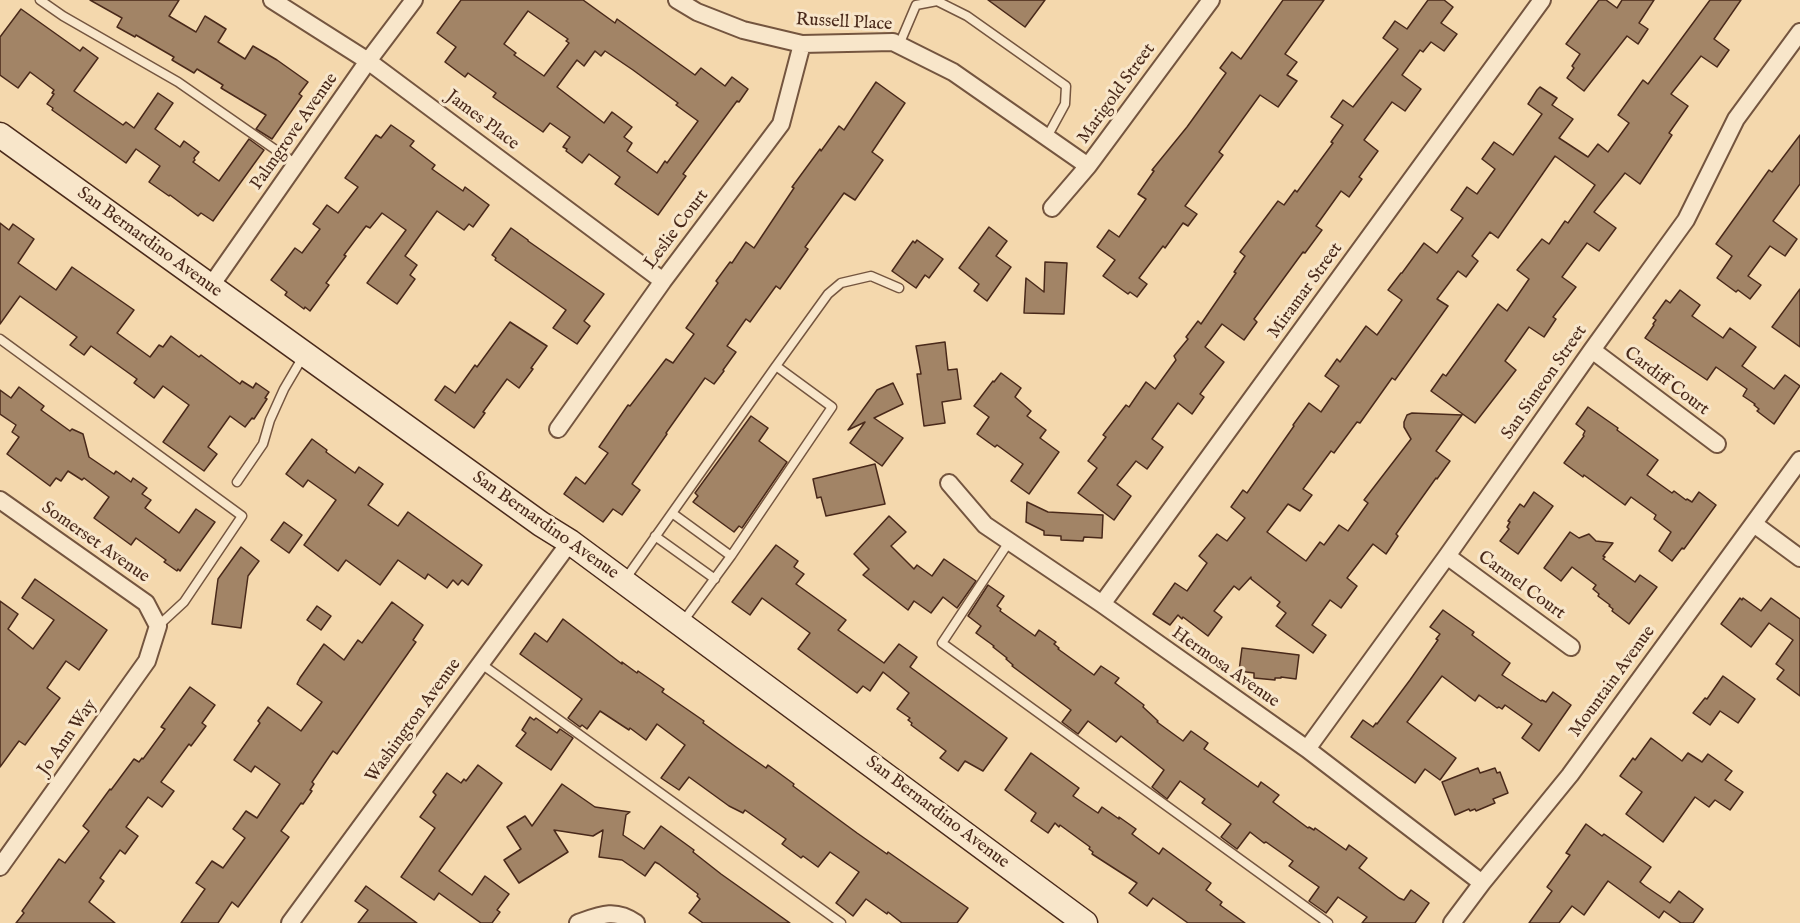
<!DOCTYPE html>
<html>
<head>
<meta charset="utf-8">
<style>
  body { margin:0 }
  canvas { display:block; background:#f4d8ad }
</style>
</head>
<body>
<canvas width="1800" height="923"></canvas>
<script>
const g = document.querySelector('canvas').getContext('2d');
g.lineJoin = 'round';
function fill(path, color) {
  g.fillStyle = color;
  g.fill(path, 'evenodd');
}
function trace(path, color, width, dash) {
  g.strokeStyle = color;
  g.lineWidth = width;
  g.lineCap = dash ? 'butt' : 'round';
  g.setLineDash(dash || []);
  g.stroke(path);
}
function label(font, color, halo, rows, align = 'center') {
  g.font = font + ' "IM FELL English",serif';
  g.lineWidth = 6;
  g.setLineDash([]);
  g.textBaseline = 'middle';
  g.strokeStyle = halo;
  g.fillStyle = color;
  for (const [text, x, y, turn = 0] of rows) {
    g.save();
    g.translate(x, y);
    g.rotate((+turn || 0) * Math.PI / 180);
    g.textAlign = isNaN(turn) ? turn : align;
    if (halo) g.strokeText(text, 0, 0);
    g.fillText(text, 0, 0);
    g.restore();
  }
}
const building = new Path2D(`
  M90 0H179L169 16 196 32 205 16 226 29 218 42 245 59 253 46 277 60 308 82 299 94 302 96 272 139 256 129 266 115 221 88 223 85 197 69 194 73 172 60 174 57 136 35 135 37 117 27 122 18Z
  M461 0H583L615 23 617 19 695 75 701 68 725 86 732 77 748 89 739 102 737 101 683 174 686 176 658 215 615 184 620 177 589 154 582 163 566 151 567 149 563 147 570 137 550 123 543 132 493 97 496 93 468 73 465 77 445 62 456 47 437 33ZM528 11 568 39 566 41 569 43 544 76 514 55 516 53 504 44ZM595 51 601 56 605 51 633 70 678 103 676 105 698 121 667 163 665 161 657 173 627 151 632 143 624 137 632 127 612 112 604 123 557 87 577 60 584 66Z
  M988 0H1045L1025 27Z
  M1283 0H1324L1285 54 1297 62 1287 75 1297 81 1278 107 1260 95 1219 152 1223 155 1185 206 1197 214 1188 226 1183 223 1165 248 1163 246 1139 278 1147 284 1137 297 1130 292 1128 294 1103 276 1115 260 1097 247 1109 230 1119 237 1146 199 1138 194 1154 171 1152 170 1187 127 1226 73 1220 68 1232 52 1241 59Z
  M1428 0H1444L1453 7 1441 23 1457 34 1444 51 1431 42 1423 52 1420 50 1402 75 1421 89 1405 111 1392 102 1364 140 1378 151 1359 177 1362 179 1349 197 1341 191 1316 226 1322 230 1305 253 1303 252 1254 319 1257 322 1244 340 1222 324 1205 347 1224 362 1200 394 1204 397 1192 414 1178 403 1152 439 1163 447 1147 469 1136 461 1117 485 1131 496 1114 520 1078 493 1097 468 1088 461 1106 437 1103 435 1126 405 1129 407 1146 382 1155 389 1176 360 1174 356 1188 339 1186 337 1198 321 1201 324 1236 273 1234 272 1245 256 1240 252 1278 201 1284 205 1295 190 1297 192 1333 143 1331 142 1343 125 1331 117 1343 100 1353 107 1398 49 1383 38 1395 21 1407 29Z
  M1599 0H1606L1617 8 1622 0H1654L1639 23 1648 29 1638 44 1627 36 1584 91 1567 78 1574 68 1572 66 1580 54 1566 44Z
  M1710 0H1741L1714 39 1729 50 1717 67 1701 56 1671 94 1688 106 1669 133 1672 135 1640 184 1625 173 1594 212 1616 228 1599 251 1587 243 1562 277 1576 287 1553 317 1556 319 1544 337 1529 327 1505 361 1516 370 1475 423 1431 391 1443 374 1446 376 1498 304 1507 311 1529 279 1517 270 1542 239 1549 244 1565 221 1568 223 1595 185 1555 156 1498 238 1490 232 1472 256 1478 261 1466 277 1458 271 1437 299 1448 306 1395 380 1392 378 1360 423 1357 422 1334 453 1331 451 1303 489 1312 495 1300 511 1288 504 1267 532 1306 561 1320 542 1324 545 1339 525 1348 531 1368 503 1364 500 1411 439 1404 427V422L1407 415 1412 413 1462 415 1436 451 1450 461 1437 479 1436 478 1396 534 1398 536 1386 554 1373 544 1347 578 1357 586 1341 608 1330 600 1312 625 1326 635 1313 653 1276 626 1286 613 1277 606 1280 602 1251 579V577L1239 590 1234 586 1214 611 1222 617 1208 636 1183 617 1182 619 1178 615 1170 625 1153 614 1175 583 1187 591 1207 563 1199 556 1217 534 1227 541 1245 518 1231 507 1243 490 1247 493 1294 426 1293 425 1309 403 1321 412 1339 386 1325 376 1337 359 1340 362 1366 326 1377 335 1402 300 1388 290 1401 273H1402L1424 243 1437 253 1463 218 1451 210 1467 187 1477 194 1495 169 1482 159 1494 142 1513 155 1542 114 1528 104 1537 90 1540 87 1557 98 1552 105 1573 119 1559 138 1588 157 1598 144 1608 152 1629 123 1618 115 1643 80 1648 84Z
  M21 9 80 51 83 47 98 58 74 91 123 125 126 122 134 128 158 93 173 103 155 129 180 147 184 141 199 152 194 158 195 160 193 162 219 181 249 139 264 150 213 221 201 213 198 216 170 195 169 196 149 182 160 166 136 149 126 163 52 110 53 108 47 104 54 94 52 93 54 90 30 72 18 88 0 75V37Z
  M876 82 905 103 872 152 883 160 855 200 844 193 805 247 808 249 780 289 776 286 750 322 746 319 727 346 736 352 723 370 724 371 714 384 705 378 666 433 667 434 632 484 640 490 622 515 613 509 603 522 564 494 576 477 585 484 608 453 599 447 628 405 630 406 666 359 673 363 694 334 686 328 718 283 716 281 730 262 732 263 746 242 754 248 794 188 792 187 820 149 821 151 839 126 844 130Z
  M391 125 414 141 410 146 435 165 432 169 463 191 465 187 489 205 473 227 469 224 464 230 437 211 405 256 417 265 410 275 415 279 397 304 367 283 406 230 382 213 370 228 366 226 344 255 346 256 326 283 329 285 310 311 305 307 304 309 285 295 287 292 271 280 295 248 302 253 320 229 313 224 327 205 338 213 358 187 345 178 376 135 381 138Z
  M1800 135V184L1773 221 1797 239 1785 256 1770 246 1748 276 1761 285 1750 299 1738 290 1736 292 1717 278 1732 256 1716 244 1769 170 1772 172Z
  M0 223 9 230 13 224 34 239 18 263 56 290 72 267 134 310 117 333 150 357 159 345 163 347 171 336 199 357 201 355 240 384 242 381 253 388 256 383 269 392 265 398 267 399 254 419 252 418 245 427 230 416 208 447 217 454 204 471 163 442 189 405 163 386 154 398 134 383 137 379 91 346 84 355 70 345 77 337 20 296 0 324Z
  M989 227 1007 241 996 256 1011 267 987 301 974 291 979 284 959 268Z
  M511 228 528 240V241L604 294 584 321 590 326 577 344 553 328 566 310 495 260 496 258 492 255Z
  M917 240 943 259 929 278 925 275 916 288 892 271 913 241 915 243Z
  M1045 262 1067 263 1064 314 1024 313 1026 278 1044 292Z
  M1800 289V347L1772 327Z
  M1680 290 1700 305 1692 316 1723 338 1730 328 1756 347 1742 366 1774 389 1785 375 1800 386 1774 424 1757 411 1759 409 1754 405 1755 404 1743 396 1747 389 1716 367 1707 380 1645 338 1654 325 1653 324 1656 320 1653 318 1666 300 1670 303Z
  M510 322 547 346 531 368 533 369 519 388 507 379 483 412 485 413 474 428 435 400 445 386 455 393 475 365 477 367Z
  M945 342 948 370 957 369 961 399 942 402 945 423 924 426 917 374H921L916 346Z
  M1001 373 1021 388 1015 397 1031 411 1027 416 1046 430 1040 438 1059 452 1029 494 1011 481 1023 464 997 445 995 447 977 434 989 417 974 406 993 381 994 382Z
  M893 383 903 404 874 418 903 438 882 466 850 443 865 422 848 430 877 390Z
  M19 387 44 406 41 410 70 431 72 429 83 434 89 457 114 474 116 471 131 482 133 478 147 488 142 494 151 500 145 508 179 533 196 509 215 522 180 571 178 569 177 571 164 562 166 560 136 538 131 545 94 518 109 497 84 478 82 480 68 471 61 481 56 478 50 486 7 454 19 437 12 432 16 425 0 414V390L11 398Z
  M1588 407 1618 428 1617 430 1658 460 1647 475 1672 493 1674 491 1686 500 1687 499 1692 502 1699 492 1716 505 1684 549 1682 548 1672 561 1659 551 1671 532 1654 519 1656 515 1631 497 1625 505 1584 475 1583 477 1564 463 1584 436 1583 435 1585 431 1576 424Z
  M751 416 768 428 759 441 787 462 742 528 739 526 734 532 693 502 698 496 695 493Z
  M312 439 327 450 326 452 355 473 359 467 383 484 368 505 398 526 408 512 482 565 468 585 462 580 458 585 453 580 447 588 428 574 425 579 398 560 380 585 346 560 338 571 304 545 336 500 308 480 303 487 286 474Z
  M875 464 885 504 826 516 821 497 817 498 813 479Z
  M1534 492 1553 506 1518 554 1500 541 1509 529 1507 527 1510 522 1508 521 1520 504 1524 507Z
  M1027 502 1048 512 1103 515 1102 538 1084 537 1083 541 1061 540V536L1044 535V531L1026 522Z
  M889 516 906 532 891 546 914 569 917 565 932 576 944 559 976 581 957 608 943 597 931 613 914 601 908 610 863 575 869 569 854 554Z
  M284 522 302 535 289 553 271 540Z
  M1570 532 1579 538 1589 534 1596 541 1613 543 1603 556 1605 557 1603 559 1635 582 1640 575 1657 587 1629 624 1612 611 1613 609 1609 606 1610 605 1598 596 1599 594 1593 589 1596 585 1572 567 1561 581 1544 568Z
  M776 545 798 561 794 567 804 574 796 584 846 620 838 630 884 663 899 644 917 657 910 667 1007 738 983 771 965 761 958 771 940 758 946 751 911 725 912 723 908 720 910 718 897 709 909 693 883 672 870 691 863 686 857 693 798 649 810 633 762 598 750 615 732 602Z
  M241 547 259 561 248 576 241 628 212 624 218 579Z
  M35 579 107 630 79 670 66 661 47 688 60 698 25 745 19 741 0 767V601L18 614 8 629 33 649 54 620 22 598Z
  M988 585 1004 596 997 606 1001 609 1000 611 1035 636 1039 630 1056 642 1054 644 1059 648 1058 649 1094 675 1101 666 1119 678 1115 683 1144 705 1143 707 1158 721 1157 722 1183 741 1191 731 1208 743 1204 749 1258 787 1261 782 1279 795 1273 802 1308 828 1309 827 1314 830 1315 828 1346 850 1349 845 1367 858 1359 868 1399 898 1404 900 1411 890 1429 903 1415 923H1362L1367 917 1338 897 1326 913 1309 901 1319 887 1289 866 1293 861 1266 842 1264 843 1250 832 1237 849 1221 837 1231 824 1202 803 1205 799 1180 781 1167 799 1152 787 1164 770 1121 736 1116 742 1088 721 1078 734 1062 722 1071 710 1012 666 1013 665 1006 659 1007 658 993 647 994 646 976 633 981 626 968 616Z
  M1740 598 1742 600 1743 598 1761 611 1771 598 1800 619V696L1777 679 1784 670 1776 664 1793 640 1769 623 1751 647 1721 624Z
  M392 602 423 625 413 640 416 642 337 754 333 751 312 782 314 784 310 790 312 791 303 804 301 803 281 831 289 837 238 907 232 902 218 923H181L205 889 196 883 212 861 223 868 245 838 233 829 246 811 257 818 280 784 255 766 251 772 234 760 260 723 258 721 268 707 301 731 322 702 297 684 300 678 324 644 344 660 358 640 362 643Z
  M317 606 331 616 321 630 307 620Z
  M1443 610 1474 632 1472 635 1510 663 1502 675 1541 701 1542 700 1546 702 1553 692 1571 705 1539 751 1522 738 1532 724 1505 705 1502 709 1499 707 1497 708 1479 695 1475 701 1442 676 1407 722 1456 758 1440 780 1425 769 1415 783 1351 737 1363 720 1373 727 1376 723 1377 724 1410 680 1438 640 1436 639 1440 634 1430 627Z
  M563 619 622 664V662L637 673 638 671 664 689 662 692 704 721 703 723 736 747 766 768 768 765 794 784 793 786 857 833 887 854 888 852 968 908 957 923H902L888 912 887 914 866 899 853 916 836 903 859 872 830 852 818 867 803 856 801 858 782 844 786 839 745 810 743 813 729 806 689 777 679 790 661 778 685 745 657 724 646 740 630 728 629 730 600 711 587 729 582 725 580 727 568 718 582 699 520 654 535 633 547 642Z
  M1242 648 1299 655 1296 679 1281 677V678H1275V680L1254 678V673L1239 671Z
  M1723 676 1755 699 1738 723 1720 711 1710 725 1693 713 1705 698 1707 699Z
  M190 687 215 705 202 723 206 726 191 746 189 744 161 782 174 791 162 807 148 797 126 827 138 836 125 854 120 850 100 878 104 881 89 902 115 923H16L24 913 22 911 59 859 65 863 89 831 83 826 110 789 111 790 134 759 139 762 142 758 143 759 165 729 161 727Z
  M530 717 534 720 536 718 557 733 560 729 573 738 551 770 516 746 526 733 522 730Z
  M1651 738 1682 761 1688 753 1702 762 1708 754 1732 771 1725 780 1743 792 1730 810 1715 800 1709 807 1695 797 1663 842 1626 814 1642 792 1620 776 1633 758 1635 760Z
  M1031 753 1079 788 1073 796 1098 813 1102 807 1119 819V817L1136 829 1132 834 1159 854 1163 848 1211 883 1206 890 1222 902 1220 905 1245 923H1188L1153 898 1147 906 1129 893 1137 883 1092 854 1093 852 1089 849 1090 847 1060 825 1059 827 1055 823 1048 833 1031 821 1036 813 1005 790Z
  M478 765 502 783 439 871 472 895 485 876 509 894 497 910 500 912 492 923H481L439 893 434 900 401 877 435 828 420 817 436 795 433 792 447 773 461 783 464 779 466 781Z
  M1478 768 1480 773 1495 768 1497 773 1500 772 1508 793 1493 799 1495 803 1476 811 1475 809 1470 811 1469 809 1455 815 1442 782Z
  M562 784 595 807 630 812 626 815 623 835 644 849 661 826 694 850 693 852 721 874 790 923H703L689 913 700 899 697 896 698 894 659 864 655 862 645 876 622 860 599 857 603 830 593 836 554 830 568 852 519 883 504 860 521 849 507 827 525 816 532 826Z
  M1586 824 1602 836 1604 834 1651 867 1640 882 1645 886 1670 903 1679 891 1703 909 1693 923H1681L1664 911 1659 918 1608 881 1584 915 1572 906 1559 923H1529L1552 891 1547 887 1570 855 1566 853Z
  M366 886 417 923H358L368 910 355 901Z`);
const service = new Path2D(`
  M40 0 63 16 178 82 296 164
  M899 45 916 5 937 1 967 16 1066 86 1065 104 1047 137
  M0 339 242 516 184 602 158 626
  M776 366 828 294 841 283 871 276 899 288
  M237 482 263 444 270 420 284 389 304 355
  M672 513 731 556
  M655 536 715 579
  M1009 542 942 643 1328 923
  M624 581 776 366 832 407 731 556 682 623
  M480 663 841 923`);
const minor = new Path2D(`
  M272 0 368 61 663 281
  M677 0 697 12 743 30 802 44 893 42 953 72 1088 166
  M1052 208 1088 166 1211 0
  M210 287 368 61 414 0
  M1592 350 1717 444
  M558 429 663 281 781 124 802 44
  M949 483 985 525 1102 604 1307 749 1482 883
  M0 500 146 603 158 626 147 661 0 867
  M1754 524 1800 558
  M1447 556 1571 647
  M1102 604 1542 0
  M1307 749 1447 556 1592 350 1686 220 1736 119 1800 32
  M290 923 570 542
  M578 923C600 915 615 908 636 923
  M1452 923 1482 883 1570 775 1800 460`);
const secondary = new Path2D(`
  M0 135 541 524 570 542 1085 923`);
const streetNames = [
  ["Russell Place",844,23,3],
  ["Marigold Street",1117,94,-54],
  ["James Place",482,121,37],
  ["Palmgrove Avenue",295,132,-55],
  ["Leslie Court",677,230,-53],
  ["San Bernardino Avenue",149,243,36],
  ["Miramar Street",1306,291,-54],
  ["Cardiff Court",1666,382,37],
  ["San Simeon Street",1545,383,-55],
  ["San Bernardino Avenue",545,526,35],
  ["Somerset Avenue",95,543,35],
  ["Carmel Court",1521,586,36],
  ["Hermosa Avenue",1225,668,35],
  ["Mountain Avenue",1613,682,-54],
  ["Washington Avenue",414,721,-54],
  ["Jo Ann Way",68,738,-55],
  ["San Bernardino Avenue",937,813,37]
];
fill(building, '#a28466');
trace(building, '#49291a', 1.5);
trace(service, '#74553f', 11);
trace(minor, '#74553f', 20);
trace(secondary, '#49291a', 27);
trace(service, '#f8e6ca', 8);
trace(minor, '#f8e6ca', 16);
trace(secondary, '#f8e6ca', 24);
label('18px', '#49291a', '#f8e6ca', streetNames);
</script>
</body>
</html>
